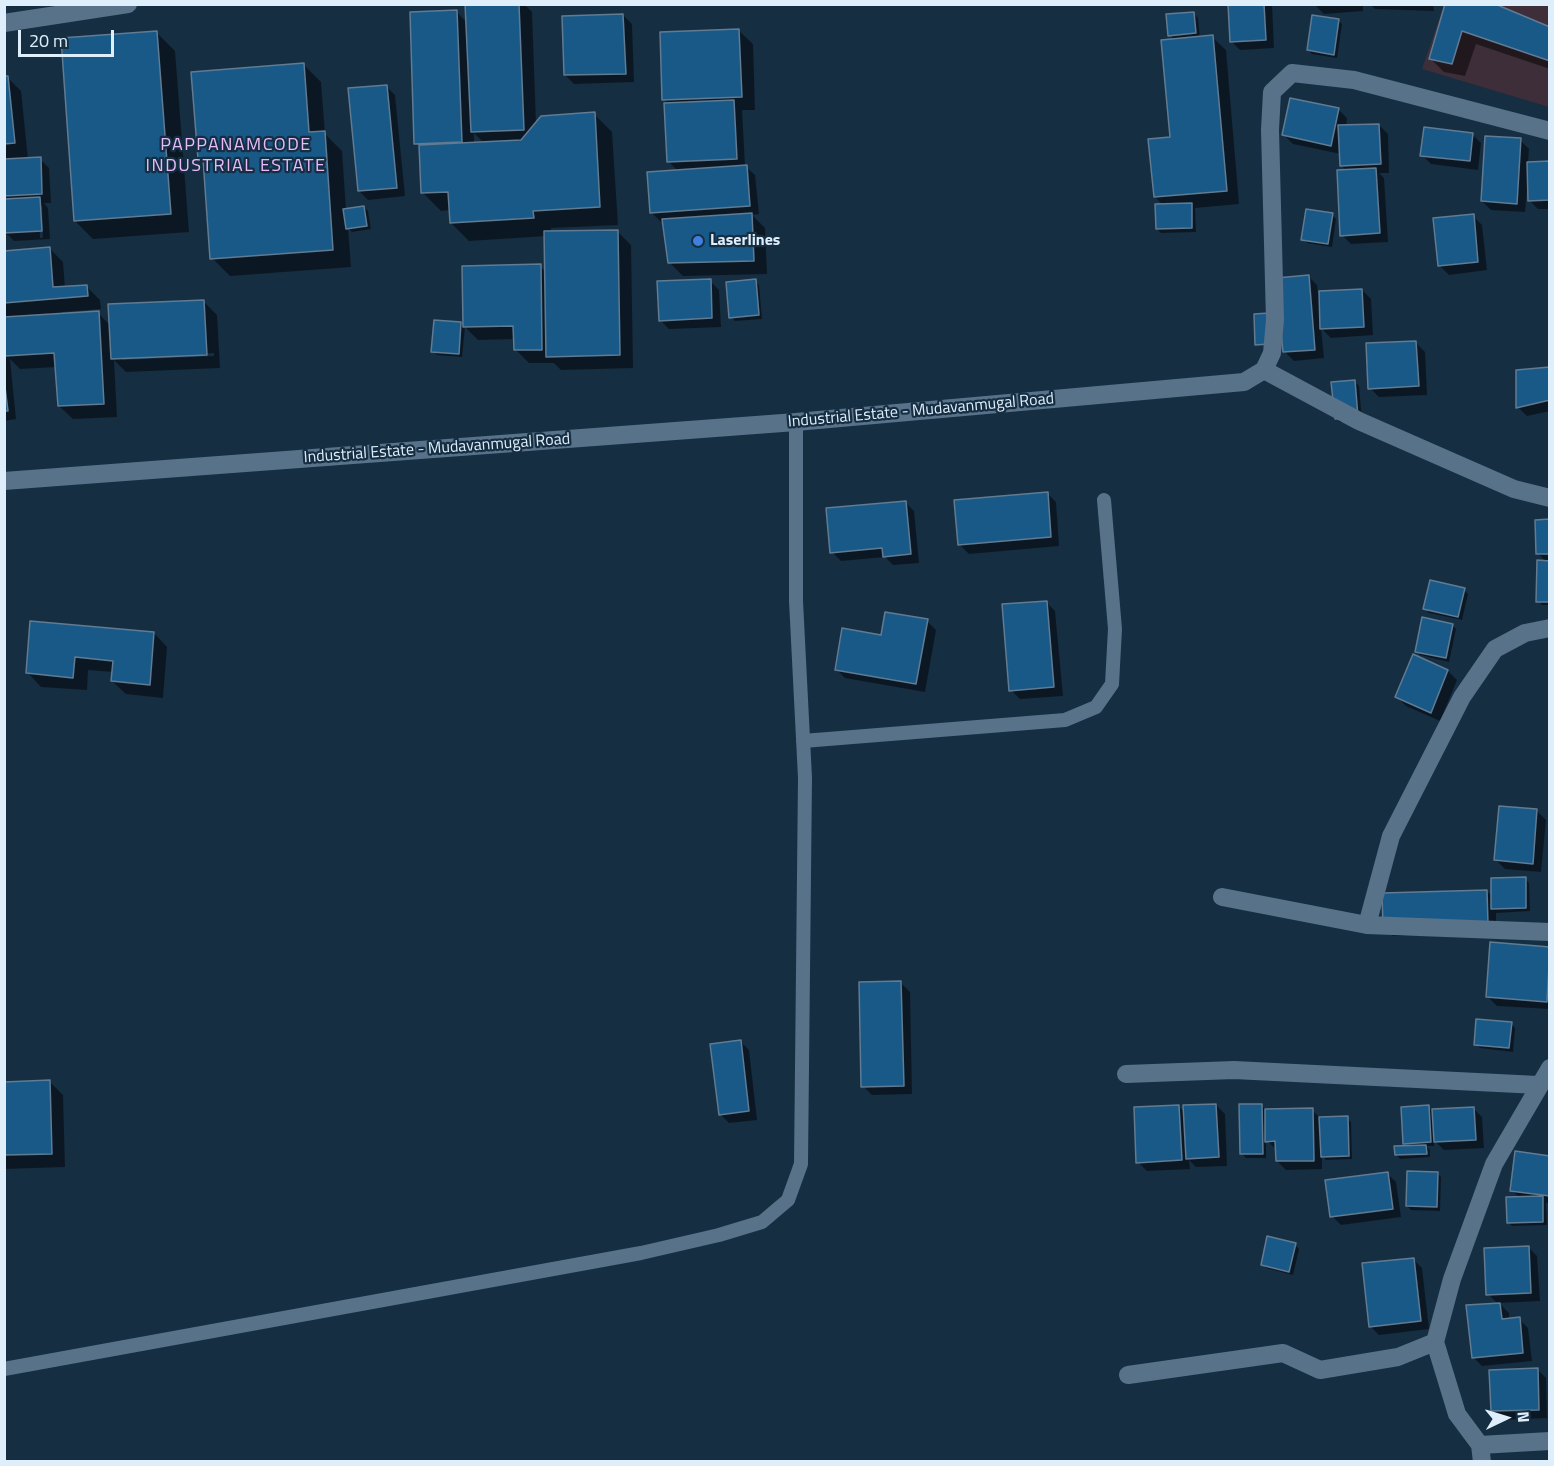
<!DOCTYPE html>
<html>
<head>
<meta charset="utf-8">
<style>
  body { margin:0 }
  #map { position:relative; width:1554px; height:1466px; overflow:hidden; background:#162e42; font-family:"Titillium Web",sans-serif }
  canvas { display:block }
  .frame { position:absolute; inset:0; border:6px solid #dfeefb; pointer-events:none }
  .north { position:absolute; left:1476px; top:1388px; width:60px; height:60px; -webkit-text-stroke:4px #162e42; paint-order:stroke; rotate:86deg; font-size:16px; font-weight:700; line-height:24px; text-align:center; color:#dfeefb }
  .north::after { content:''; display:block; margin:auto; width:21px; height:27px; background:#dfeefb; clip-path:polygon(50% 0,100% 100%,50% 72%,0 100%) }
  .scale { position:absolute; left:18px; top:30px; width:96px; height:27px; box-sizing:border-box; border:3px solid #dfeefb; border-top:0; padding-left:8px; font-size:18px; line-height:21px; white-space:nowrap; color:#dfeefb; -webkit-text-stroke:4px #162e42; paint-order:stroke }
</style>
</head>
<body>
<div id="map">
<canvas width="1554" height="1466"></canvas>
<div class="frame"></div>
<div class="north">N</div>
<div class="scale">20 m</div>
</div>
<script>
const g = document.querySelector('canvas').getContext('2d');
g.lineJoin = 'round';
function fill(path, color) {
  g.fillStyle = color;
  g.fill(path, 'evenodd');
}
function trace(path, color, width, dash) {
  g.strokeStyle = color;
  g.lineWidth = width;
  g.lineCap = dash ? 'butt' : 'round';
  g.setLineDash(dash || []);
  g.stroke(path);
}
function label(font, color, halo, rows, align = 'center') {
  g.font = font + ' "Titillium Web",sans-serif';
  g.lineWidth = 4.5;
  g.setLineDash([]);
  g.textBaseline = 'middle';
  g.strokeStyle = halo;
  g.fillStyle = color;
  for (const [text, x, y, turn = 0] of rows) {
    g.save();
    g.translate(x, y);
    g.rotate((+turn || 0) * Math.PI / 180);
    g.textAlign = isNaN(turn) ? turn : align;
    if (halo) g.strokeText(text, 0, 0);
    g.fillText(text, 0, 0);
    g.restore();
  }
}
const education = new Path2D(`
  M1444 5H1549V107L1422 69Z`);
const shadow = new Path2D(`
  M467 4H524L532 12 536 124 594 114 612 132 618 225 551 228V233L617 231 631 245 633 368 561 370 554 363H529L515 349V339L478 340 465 327 462 357 437 355 433 351 461 324 464 327V267L540 266 546 272V236L469 241 451 223V210L441 211 423 193 420 147 416 143 457 12 467 23ZM474 133 484 143 474 144Z
  M1230 4H1272L1274 48 1240 50 1231 41Z
  M1314 4H1363V11L1324 14Z
  M1370 4H1433L1434 11 1375 9Z
  M1447 4 1550 29V69L1476 44 1465 76 1444 72 1430 58Z
  M1194 14 1198 18 1200 38 1212 37 1226 50 1239 204 1195 208 1196 232 1161 233 1157 229 1163 205 1155 197 1171 139 1175 40 1170 35Z
  M623 15 632 24 634 82 574 84 565 75Z
  M1338 20 1342 24 1337 58 1312 54 1308 50Z
  M739 31 753 44 755 110H742L745 166 755 175 759 214 752 215 765 228 767 274 683 276 669 262 664 221 661 222 652 213 678 171 668 161 669 105 664 99Z
  M157 33 175 51 189 232 93 239 75 221Z
  M303 64 321 82 325 134 342 151 346 210 364 207 368 211 371 229 352 232 348 228 351 267 230 276 212 258 204 163 200 158Z
  M4 78H8L21 91 28 159H40L49 168 51 203H44L48 208 50 239 14 241 8 235H4ZM39 206H42L43 238H40Z
  M386 86 395 95 405 196 368 200 359 191Z
  M1338 109 1347 118 1346 126 1379 125 1388 134 1389 173H1379L1384 178 1388 242 1351 244 1342 235 1347 171 1341 165V154L1293 144 1284 135Z
  M1472 134 1481 143 1478 170 1431 164 1422 155Z
  M1520 140 1529 149 1528 163H1550V209H1538L1529 200V189H1527L1525 212 1491 210 1482 201Z
  M1332 215 1336 219 1332 247 1307 243 1303 239Z
  M1473 216 1482 225 1487 270 1449 275 1440 266Z
  M49 248 63 262 65 288 86 286 100 300 101 309 62 312V315L98 313 111 326 203 301 217 315 220 368 126 372 114 360 117 417 73 419 59 406 57 367 20 369 10 359 16 419 4 421V252ZM214 353V356L123 360V357Z
  M1308 276 1317 285 1318 293 1362 290 1371 299 1373 335 1331 338 1321 328 1324 358 1294 361 1285 352Z
  M710 281 719 290 721 327 669 329 660 320Z
  M755 281 759 285 762 319 735 321 731 317Z
  M1416 343 1425 352 1427 395 1379 397 1370 388Z
  M1550 368V411L1527 416 1518 407Z
  M1355 382 1359 386 1362 420 1340 422 1336 418Z
  M1047 493 1056 502 1059 546 969 554 960 545Z
  M905 502 914 511 919 563 893 565 885 557 841 561 832 552Z
  M1550 521V605H1542L1538 601 1546 562 1538 553Z
  M1464 590 1468 594 1462 620 1429 613 1425 609Z
  M1046 602 1055 611 1063 696 1020 699 1011 690Z
  M927 621 936 630 925 692 845 678 836 669 882 637Z
  M31 623 154 633 167 647 163 698 126 694 112 681 113 672 88 670 87 690 41 687 28 673Z
  M1452 625 1456 629 1449 662 1420 655 1416 651Z
  M1414 656 1448 671 1457 680 1440 721 1406 706 1397 697Z
  M1537 811 1546 820 1541 872 1505 869 1496 860Z
  M1525 878 1529 883 1530 911 1496 913V933L1393 936 1384 927 1487 891 1493 897Z
  M1550 949V1009L1497 1006 1488 997Z
  M901 983 910 992 912 1094 872 1095 863 1086Z
  M1511 1023 1515 1028 1513 1052 1480 1048 1476 1044Z
  M740 1041 749 1050 757 1120 729 1123 720 1114Z
  M50 1082 63 1095 65 1167 4 1169V1083Z
  M1216 1105 1225 1114 1227 1166 1196 1167 1189 1160 1190 1169 1147 1171 1138 1162 1178 1106 1185 1113Z
  M1261 1105 1265 1109 1312 1110 1321 1119 1347 1118 1351 1122 1352 1159 1326 1160 1322 1156V1169L1286 1170 1277 1161V1150L1266 1140V1158H1246L1242 1154Z
  M1428 1107 1432 1111 1473 1108 1482 1117 1484 1148 1444 1150 1434 1140V1146H1426L1430 1150V1157L1400 1159 1396 1155 1408 1147 1404 1143Z
  M1550 1157V1203H1546L1547 1225 1512 1226 1508 1222 1520 1198 1511 1190Z
  M1387 1173 1396 1182 1401 1217 1341 1225 1332 1216Z
  M1437 1173 1441 1177 1440 1211 1411 1210 1407 1206Z
  M1295 1245 1299 1249 1293 1275 1266 1268 1262 1264Z
  M1528 1247 1537 1256 1540 1301 1499 1303 1509 1313V1320L1519 1319 1528 1328 1532 1361 1482 1366 1473 1357 1498 1304 1488 1294Z
  M1413 1259 1422 1268 1429 1329 1379 1335 1370 1326Z
  M1537 1369 1546 1378 1547 1418 1501 1420 1492 1411Z`);
const building = new Path2D(`
  M465 4H519L524 130 471 132Z
  M1228 4H1264L1266 40 1230 42Z
  M1445 4H1495L1550 27V61L1462 31 1452 64 1429 59Z
  M457 10 462 142 414 144 410 12Z
  M1194 12 1196 33 1168 36 1166 14Z
  M623 14 626 74 564 75 562 16Z
  M1312 15 1339 19 1334 55 1307 50Z
  M739 29 742 97 662 100 660 32Z
  M157 31 171 214 74 221 61 38Z
  M1213 35 1227 191 1154 197 1148 139 1170 137 1161 40Z
  M304 63 309 132 325 131 333 250 210 259 203 159H198L191 72Z
  M4 76H8L15 143 4 144Z
  M387 85 397 188 358 191 348 88Z
  M1290 98 1339 108 1331 146 1282 135Z
  M734 100 737 159 667 162 664 103Z
  M595 112 600 207 533 211 534 218 450 223 448 192 421 193 419 145 521 140 541 116Z
  M1379 124 1381 164 1340 166 1338 125Z
  M1424 127 1473 133 1470 161 1420 156Z
  M1485 136 1521 138 1517 204 1481 201Z
  M41 157 42 194 4 196V159Z
  M1550 161V200L1528 201 1527 162Z
  M747 165 750 206 650 213 647 172Z
  M1376 168 1380 233 1340 236 1337 170Z
  M40 197 42 231 4 233V199Z
  M1192 203V228L1156 229 1155 204Z
  M364 206 367 226 346 229 343 209Z
  M1306 209 1333 213 1328 244 1301 240Z
  M752 213 754 261 668 263 662 219Z
  M1474 214 1478 262 1438 266 1433 218Z
  M618 230 620 355 546 357 544 231Z
  M50 247 53 287 87 285 88 296 4 303V251Z
  M541 264 542 350H514L513 326 463 327 462 266Z
  M1309 275 1315 350 1283 352 1276 278Z
  M711 279 712 318 659 321 657 281Z
  M756 279 759 315 729 318 726 282Z
  M1362 289 1364 327 1320 329 1319 291Z
  M204 300 207 355 111 359 108 304Z
  M99 311 104 404 58 406 54 353 5 356 4 317Z
  M1269 313 1270 344 1255 345 1254 314Z
  M434 320 461 322 459 354 431 352Z
  M1416 341 1419 386 1368 389 1366 343Z
  M1550 367V400L1516 408V370Z
  M4 379 8 411H4Z
  M1355 380 1358 417 1335 419 1331 382Z
  M1048 492 1051 537 958 545 954 500Z
  M906 501 911 554 883 557 882 548 830 553 826 508Z
  M1550 519V554H1536L1535 520Z
  M1537 560 1550 561V602H1536Z
  M1430 580 1465 588 1458 617 1423 609Z
  M1047 601 1054 687 1009 691 1002 604Z
  M885 612 928 619 916 684 835 670 842 628 881 635Z
  M1422 617 1453 624 1446 658 1415 652Z
  M30 621 154 632 150 685 111 681 113 661 75 657 73 678 26 673Z
  M1413 654 1448 670 1431 713 1395 697Z
  M1499 806 1537 809 1533 864 1494 860Z
  M1526 877V908L1491 909V878Z
  M1487 890 1488 924 1383 927 1382 893Z
  M1490 942 1550 947 1547 1002 1486 997Z
  M901 981 904 1086 861 1087 859 982Z
  M1476 1019 1512 1022 1509 1048 1474 1045Z
  M741 1040 749 1111 719 1115 710 1044Z
  M50 1080 52 1154 4 1155V1082Z
  M1216 1104 1219 1157 1186 1159 1183 1105Z
  M1239 1104H1262L1263 1154H1240Z
  M1179 1105 1182 1160 1136 1163 1134 1107Z
  M1429 1105 1431 1142 1403 1144 1401 1107Z
  M1474 1107 1476 1140 1434 1142 1432 1109Z
  M1313 1108 1314 1161H1276L1275 1141 1265 1142V1109Z
  M1348 1116 1349 1156 1321 1157 1319 1117Z
  M1426 1145 1427 1154 1395 1155 1394 1146Z
  M1515 1151 1550 1156V1196L1510 1191Z
  M1407 1171 1438 1172 1437 1207 1406 1206Z
  M1388 1172 1393 1209 1330 1217 1325 1180Z
  M1543 1196V1222L1507 1223 1506 1197Z
  M1267 1236 1296 1243 1289 1272 1261 1265Z
  M1529 1246 1531 1293 1486 1295 1484 1248Z
  M1414 1258 1421 1321 1369 1327 1362 1263Z
  M1500 1303 1502 1319 1520 1317 1523 1353 1472 1358 1466 1305Z
  M1538 1368 1539 1410 1491 1411 1489 1370Z`);
const lane = new Path2D(`
  M803 741 1065 720 1096 707 1112 684 1115 629 1104 500
  M4 1369 641 1253 719 1235 762 1222 788 1200 801 1164 805 778 796 601V422`);
const street = new Path2D(`
  M4 23 128 4
  M1264 370 1359 421 1514 489 1550 498
  M1222 897 1367 925 1550 932
  M1367 925 1391 836 1462 697 1495 649 1525 633 1550 628
  M1126 1074 1234 1070 1538 1085
  M1128 1375 1283 1353 1320 1370 1398 1357 1435 1342
  M1480 1445 1550 1441
  M1482 1462 1480 1445 1457 1414 1435 1342 1452 1279 1494 1164 1550 1068`);
const secondary = new Path2D(`
  M4 481 796 422 1244 382 1264 370 1272 353 1275 320 1270 130 1272 92 1292 73 1354 80 1550 131`);
const markers = [
  [698,241,6,"#3f7fe0"]
];
const poiNames = [
  ["Laserlines",710,241]
];
const streetNames = [
  ["Industrial Estate - Mudavanmugal Road",921,411,-5],
  ["Industrial Estate - Mudavanmugal Road",437,449,-4]
];
const neighbourhoodNames = [
  ["PAPPANAMCODE",236,146],
  ["INDUSTRIAL ESTATE",236,167]
];
fill(education, '#3e2e39');
fill(shadow, '#0007');
fill(building, '#195987');
trace(building, '#607b92', 1.5);
trace(lane, '#587289', 14);
trace(street, '#587289', 18);
trace(secondary, '#587289', 18);
for (const [x, y, r, color] of markers) {
  const dot = new Path2D();
  dot.arc(x, y, r, 0, 2 * Math.PI);
  g.fillStyle = color;
  g.fill(dot);
  trace(dot, '#162e42', 2);
}
label('bold 16px', '#dfeefb', '#162e42', poiNames, 'left');
label('16px', '#dfeefb', '#162e42', streetNames);
g.letterSpacing = '1.5px';
label('18px', '#e9bbfc', '#162e42', neighbourhoodNames);
g.letterSpacing = '0px';
</script>
</body>
</html>
